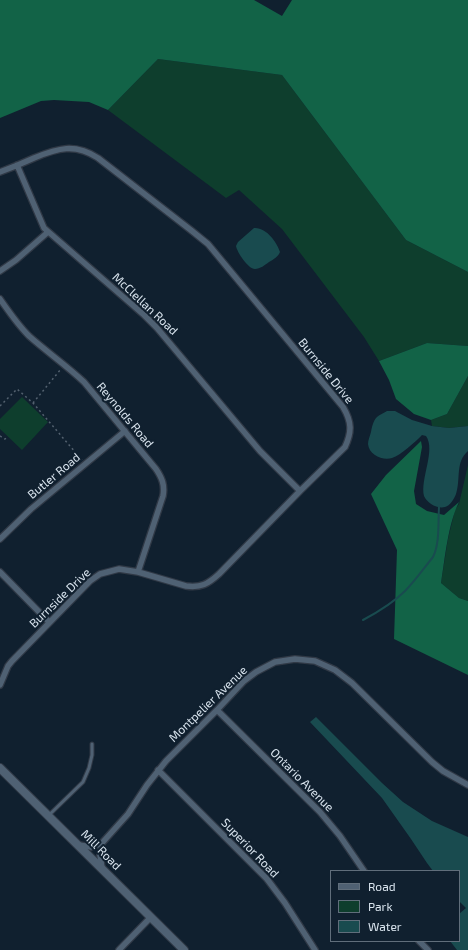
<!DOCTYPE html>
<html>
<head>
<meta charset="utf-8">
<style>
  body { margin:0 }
  #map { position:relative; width:468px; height:950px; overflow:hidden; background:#10202f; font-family:"Exo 2",sans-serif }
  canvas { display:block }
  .legend { position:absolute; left:330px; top:870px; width:130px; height:72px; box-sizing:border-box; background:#10202f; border:1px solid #606e7b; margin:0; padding:5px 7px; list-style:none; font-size:12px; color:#d9e4ee }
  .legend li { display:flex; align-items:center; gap:8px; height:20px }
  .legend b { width:20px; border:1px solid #606e7b }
</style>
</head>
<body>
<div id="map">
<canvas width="468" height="950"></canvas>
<ul class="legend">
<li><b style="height:5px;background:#4f6173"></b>Road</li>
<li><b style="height:11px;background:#0e3e2d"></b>Park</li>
<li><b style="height:11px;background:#194b4f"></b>Water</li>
</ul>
</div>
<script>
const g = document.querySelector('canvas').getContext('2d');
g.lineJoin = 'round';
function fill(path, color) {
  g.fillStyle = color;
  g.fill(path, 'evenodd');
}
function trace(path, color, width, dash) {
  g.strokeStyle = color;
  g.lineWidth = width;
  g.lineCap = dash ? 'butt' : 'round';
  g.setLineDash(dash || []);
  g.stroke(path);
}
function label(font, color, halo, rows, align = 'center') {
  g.font = font + ' "Exo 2",sans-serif';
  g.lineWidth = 4;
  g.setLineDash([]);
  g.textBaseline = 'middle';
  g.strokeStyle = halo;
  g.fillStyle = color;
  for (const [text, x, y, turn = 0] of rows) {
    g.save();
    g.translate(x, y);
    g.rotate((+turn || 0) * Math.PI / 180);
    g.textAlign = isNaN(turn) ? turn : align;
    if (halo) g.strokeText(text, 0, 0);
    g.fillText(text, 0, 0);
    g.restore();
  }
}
const green = new Path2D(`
  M158 59 282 75 406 240 468 272V346L427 343 379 361 364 337 282 229 239 190 226 198 108 110Z
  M468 376V426L449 428 432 426 431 420 447 414Z
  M22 397 48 422 22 450 0 429V419Z
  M468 465V601L459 598 441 583 448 539 455 510 459 504Z`);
const forest = new Path2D(`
  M0 0H254L282 16 292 0H468V272L406 240 282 75 158 59 108 110 89 102 54 100 41 101 0 118Z
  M427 343 468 346V376L447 414 431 420 414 414 396 399 389 380 379 361Z
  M421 441 422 447 414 491 416 504 427 511 444 515 459 502C448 524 445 558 441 583L459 598 468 601V675L394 639 397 550 371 494 386 475Z`);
const water = new Path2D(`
  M254 228C266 227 277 242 280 252 278 257 274 259 269 262 265 265 260 269 255 269 248 269 237 252 236 246L238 242Z
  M387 411H395L412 420 432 426 449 428 468 426V451C455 462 461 479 456 494 454 499 450 506 445 507 437 509 427 503 424 496 420 479 436 450 426 436L422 435C415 442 401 455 392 458 383 461 369 455 368 444 368 440 370 436 371 432 372 427 373 421 377 417 379 415 384 413 387 411Z
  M316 717 382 783 403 802 432 821 468 837V950H457L450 941H459V914L466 908 459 901V871H433L427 863 411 839 382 798 310 722Z`);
const stream = new Path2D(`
  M363 620C378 612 393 603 405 591 415 581 424 568 433 557 440 543 438 522 439 507`);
const path = new Path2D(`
  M33 403 61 369
  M0 406 17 389 33 403 82 460
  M0 436 5 439 8 437`);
const lane = new Path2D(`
  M48 816 83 782 89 768 92 755V744`);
const street = new Path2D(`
  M17 165 44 228 144 315 157 328 260 451 300 491
  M0 172C11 168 23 163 34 158 58 148 75 143 98 158L192 231 208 244 343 407C352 422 352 432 345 447L300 491 219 574C208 584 201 588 186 586L138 572 119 569 100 574 90 581 12 661 8 666 0 685
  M0 271 16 260 48 232
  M0 299C9 312 18 325 29 336 47 352 66 365 84 382L156 469C162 478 165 485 163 496L138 572
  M0 539 31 509 125 431
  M0 572 49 622
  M217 710 320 812 340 836 364 871
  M158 770 267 879 285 903 315 950
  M102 843 128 814 147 785 166 761 217 710 244 681 256 672 275 662 295 659 315 661 335 670 352 683 432 762 443 771 468 785
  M79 845 91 847 102 843 100 855 102 868
  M419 941 428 950
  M119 950 151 917`);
const secondary = new Path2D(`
  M0 768 184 950`);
const streetNames = [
  ["McClellan Road",145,304,43],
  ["Burnside Drive",326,371,51],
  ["Reynolds Road",125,415,50],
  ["Butler Road",54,476,-40],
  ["Burnside Drive",60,598,-44],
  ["Montpelier Avenue",208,704,-44],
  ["Ontario Avenue",302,780,45],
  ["Superior Road",250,848,46],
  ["Mill Road",101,850,45]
];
fill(green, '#0e3e2d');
fill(forest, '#126347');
fill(water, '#194b4f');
trace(stream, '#194b4f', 2);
trace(lane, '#303946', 5);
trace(street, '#303946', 8);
trace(secondary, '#303946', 10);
trace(path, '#53616f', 1.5, [2, 3]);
trace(lane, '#4f6173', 3);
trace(street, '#4f6173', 5.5);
trace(secondary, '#4f6173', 8);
label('12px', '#d9e4ee', '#10202f', streetNames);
</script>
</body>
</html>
